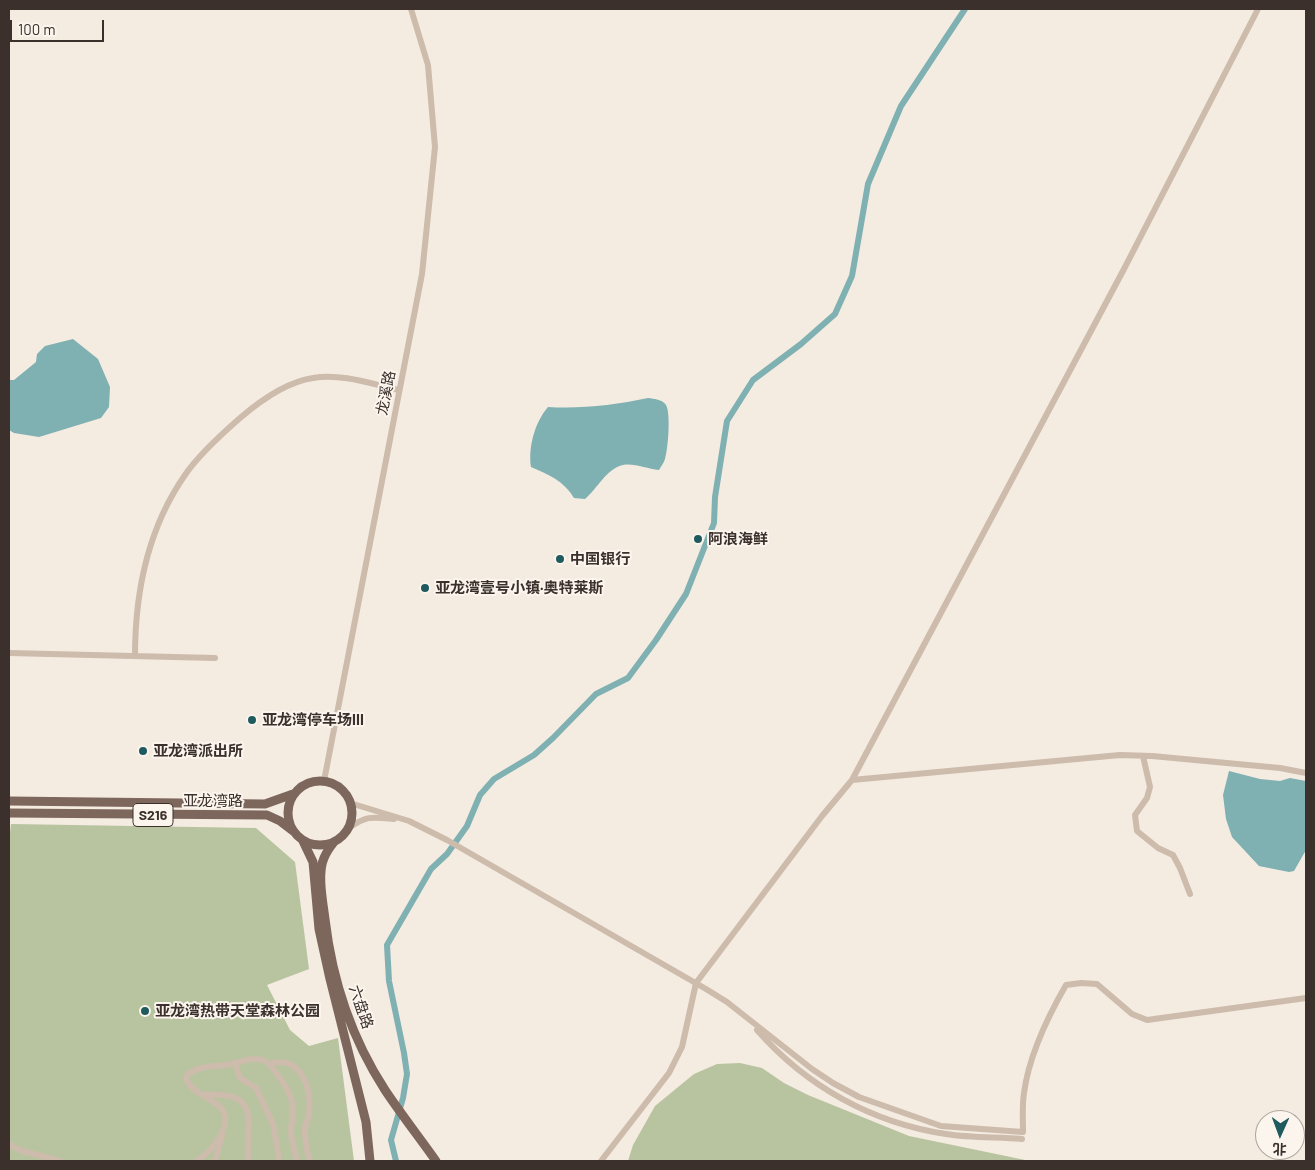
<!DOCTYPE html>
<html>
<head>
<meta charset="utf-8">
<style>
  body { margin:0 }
  #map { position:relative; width:1315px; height:1170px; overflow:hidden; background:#f4ebe1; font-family:Barlow,"Noto Sans SC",sans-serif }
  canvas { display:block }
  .frame { position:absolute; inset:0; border:10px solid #3b302b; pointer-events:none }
  .north { position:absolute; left:1255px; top:1110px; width:50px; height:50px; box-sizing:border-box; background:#fbf5ee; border:1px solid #aea6a0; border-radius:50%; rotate:182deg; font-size:14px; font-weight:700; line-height:20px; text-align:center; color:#3b302b }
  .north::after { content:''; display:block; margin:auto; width:18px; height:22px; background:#1f5a5e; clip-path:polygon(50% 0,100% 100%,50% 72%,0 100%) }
  .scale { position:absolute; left:10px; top:20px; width:94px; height:22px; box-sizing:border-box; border:2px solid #3b302b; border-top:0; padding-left:6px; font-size:15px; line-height:18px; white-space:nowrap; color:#3b302b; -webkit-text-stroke:4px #fbf5ee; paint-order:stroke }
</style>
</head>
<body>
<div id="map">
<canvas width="1315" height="1170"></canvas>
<div class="frame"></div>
<div class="north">北</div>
<div class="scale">100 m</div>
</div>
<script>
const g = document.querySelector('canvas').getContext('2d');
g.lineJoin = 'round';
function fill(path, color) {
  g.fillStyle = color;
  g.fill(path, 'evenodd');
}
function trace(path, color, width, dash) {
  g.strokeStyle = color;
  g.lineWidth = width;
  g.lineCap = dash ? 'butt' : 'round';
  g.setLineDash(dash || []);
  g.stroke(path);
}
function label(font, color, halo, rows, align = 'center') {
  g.font = font + ' Barlow,"Noto Sans SC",sans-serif';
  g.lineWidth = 4;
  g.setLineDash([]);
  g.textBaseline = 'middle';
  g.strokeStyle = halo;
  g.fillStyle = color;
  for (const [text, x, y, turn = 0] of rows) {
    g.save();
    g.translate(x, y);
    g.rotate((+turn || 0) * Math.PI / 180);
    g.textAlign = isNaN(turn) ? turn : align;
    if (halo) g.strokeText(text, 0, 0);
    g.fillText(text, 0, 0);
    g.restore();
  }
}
const green = new Path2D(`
  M11 824 256 828 295 862 309 969 267 985 290 1030 309 1046 338 1038 354 1161H9V841Z
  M740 1063 762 1068 784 1083 808 1095 909 1136 1030 1161H628L633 1145 655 1106 694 1074 717 1064Z`);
const water = new Path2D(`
  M73 339 98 359 110 387 109 407 101 418 39 437 14 433 9 430V380H14L36 362 37 354 45 346Z
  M648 398C654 399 662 399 666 405 671 414 668 449 665 459 664 463 661 466 659 470 647 469 635 463 623 465 607 468 597 489 585 499L574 498C564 481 548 474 531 467 528 447 535 422 548 407 582 409 615 405 648 398Z
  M1229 771 1260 779 1280 781 1290 778 1306 781V850L1294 871 1289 872 1259 866 1232 837 1226 819 1223 795Z`);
const canal = new Path2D(`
  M396 1161 391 1140 403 1098 407 1074 404 1053 389 981 387 945 431 869 447 854 467 826 480 795 494 779 534 755 553 738 596 694 628 678 656 640 686 594 714 523 715 497 727 421 753 380 801 344 835 314 852 276 868 184 901 106 965 9`);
const minor = new Path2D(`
  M9 653 215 658
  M135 656C135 593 148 528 185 475 197 457 224 432 240 418 261 400 286 382 313 378 341 373 372 384 399 390
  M1143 756 1150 787 1147 798 1135 815 1137 831 1158 848 1173 855 1180 868 1190 894
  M852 780 1124 269 1258 9
  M324 781 422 274 435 147 428 65 411 9
  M350 803 409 821 447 840 706 989 727 1002 812 1069 833 1083 859 1097 941 1126 1023 1132C1023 1119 1022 1105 1024 1093 1029 1055 1047 1018 1066 985L1081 983 1097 984 1132 1014 1147 1020 1306 998
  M349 828C367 815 373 817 394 819
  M757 1030C806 1086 872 1123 946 1134 971 1138 997 1137 1022 1139
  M235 1063 240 1078 256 1088 273 1124 279 1159 278 1161
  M269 1064C302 1054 312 1089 309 1115 308 1120 305 1125 305 1130 305 1140 307 1152 310 1161
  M203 1095C262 1090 246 1120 248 1161
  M9 1144 19 1150 60 1161
  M196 1161C208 1154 216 1145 222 1132 238 1098 190 1100 186 1077 192 1066 214 1067 225 1065 237 1064 250 1056 263 1060 268 1062 271 1066 274 1070 285 1084 294 1097 293 1115 292 1121 291 1126 291 1131 291 1141 295 1151 297 1161
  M215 1161 222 1136
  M601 1161 669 1073 682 1047 696 983 822 816 852 780 1120 755 1152 756 1280 768 1306 773`);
const major = new Path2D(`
  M288 813a32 32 0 1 1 64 0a32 32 0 1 1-64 0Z
  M9 801 265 804 293 794
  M9 813 267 815 280 821 293 831
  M303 841 313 862 319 929 330 979 366 1122 370 1161
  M334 842C330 847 326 853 324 858 317 873 323 903 325 919 332 979 352 1039 385 1090 401 1114 419 1137 436 1161`);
const markers = [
  [698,539,5,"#1f5a5e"],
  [560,559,5,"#1f5a5e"],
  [425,588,5,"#1f5a5e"],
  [252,720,5,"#1f5a5e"],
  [143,751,5,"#1f5a5e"],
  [145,1011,5,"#1f5a5e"]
];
const shields = [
  [153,815,40]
];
const shieldNames = [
  ["S216",153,815]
];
const streetNames = [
  ["龙溪路",386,393,-79],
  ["亚龙湾路",213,801],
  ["六盘路",361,1007,71]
];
const poiNames = [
  ["阿浪海鲜",708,539],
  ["中国银行",570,559],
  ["亚龙湾壹号小镇·奥特莱斯",435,588],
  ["亚龙湾停车场III",262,720],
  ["亚龙湾派出所",153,751],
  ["亚龙湾热带天堂森林公园",155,1011]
];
fill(green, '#b8c4a0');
fill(water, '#7fb0b2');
trace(canal, '#7fb0b2', 6);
trace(minor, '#cdbbac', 6);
trace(major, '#7d675c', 9);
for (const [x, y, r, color] of markers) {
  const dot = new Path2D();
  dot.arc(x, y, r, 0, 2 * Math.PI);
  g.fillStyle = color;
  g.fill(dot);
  trace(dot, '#fbf5ee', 2);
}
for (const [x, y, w] of shields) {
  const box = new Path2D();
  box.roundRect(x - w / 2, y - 11.5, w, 23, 4);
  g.fillStyle = '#fbf5ee';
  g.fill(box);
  trace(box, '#3b302b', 1);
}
label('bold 14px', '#3b302b', null, shieldNames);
label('15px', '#3b302b', '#fbf5ee', streetNames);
label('bold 15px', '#3b302b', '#fbf5ee', poiNames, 'left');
</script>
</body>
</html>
